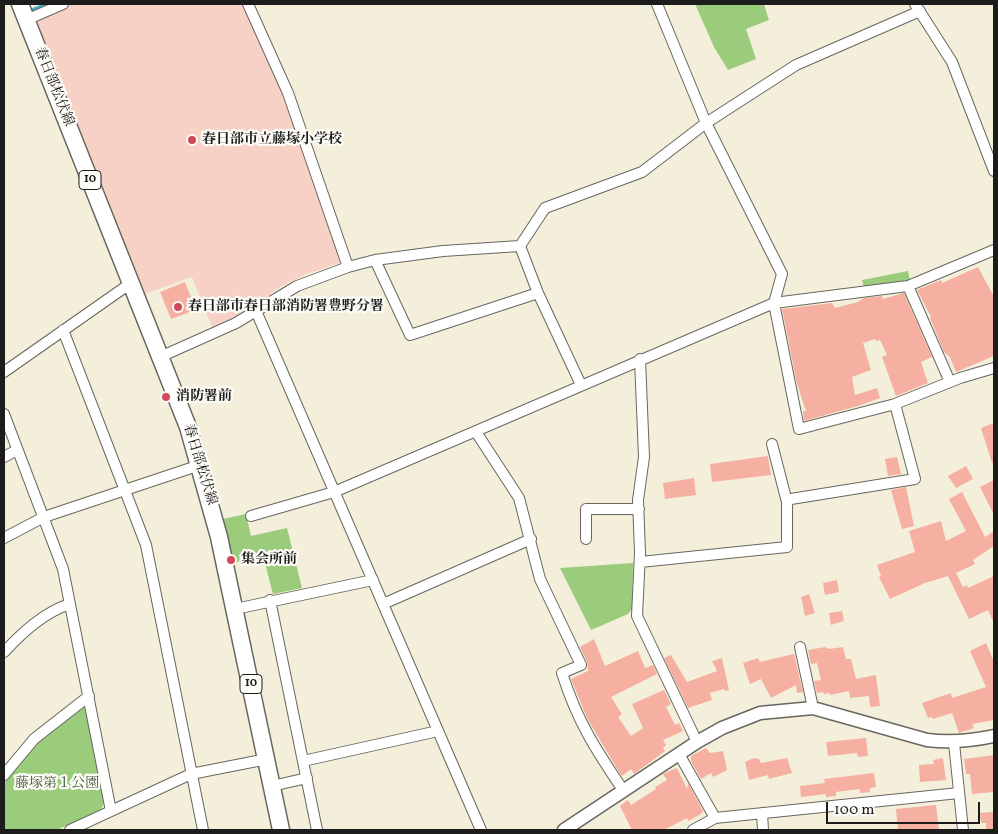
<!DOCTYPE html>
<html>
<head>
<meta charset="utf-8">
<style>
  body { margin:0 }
  #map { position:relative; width:998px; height:834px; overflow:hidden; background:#f4efdb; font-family:Vollkorn,serif }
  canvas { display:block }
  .frame { position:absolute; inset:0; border:5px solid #1c1c1c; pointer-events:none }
  .scale { position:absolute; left:826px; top:802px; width:154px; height:22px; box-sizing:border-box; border:2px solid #1c1c1c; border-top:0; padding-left:6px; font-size:15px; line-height:18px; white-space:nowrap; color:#1c1c1c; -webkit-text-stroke:4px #fdfcf7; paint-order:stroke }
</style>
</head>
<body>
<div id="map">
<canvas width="998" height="834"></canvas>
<div class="frame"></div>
<div class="scale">100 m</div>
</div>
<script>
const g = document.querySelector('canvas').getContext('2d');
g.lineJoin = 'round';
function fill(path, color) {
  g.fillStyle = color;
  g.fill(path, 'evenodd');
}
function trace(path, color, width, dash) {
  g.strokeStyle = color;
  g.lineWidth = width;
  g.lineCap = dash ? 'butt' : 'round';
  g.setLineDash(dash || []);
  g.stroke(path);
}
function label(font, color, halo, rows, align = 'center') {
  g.font = font + ' Vollkorn,"Noto Serif JP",serif';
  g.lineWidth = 4.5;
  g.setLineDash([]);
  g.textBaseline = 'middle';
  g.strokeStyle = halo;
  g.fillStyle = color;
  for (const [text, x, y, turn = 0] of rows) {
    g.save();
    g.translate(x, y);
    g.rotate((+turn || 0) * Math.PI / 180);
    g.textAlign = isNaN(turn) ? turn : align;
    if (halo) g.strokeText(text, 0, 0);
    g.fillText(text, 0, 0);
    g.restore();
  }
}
const built = new Path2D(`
  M70 4H243L283 93 315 186 332 226 341 259 339 263 304 275 280 287 246 312 212 327 192 277 145 294 36 18Z`);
const green = new Path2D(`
  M695 4H764L769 20 746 29 756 59 728 70 714 47Z
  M908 271 910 280 905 282 864 287 862 280Z
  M246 514 251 536 287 528 302 588 273 594 263 556 233 563 223 519Z
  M633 563 632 609 628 614 591 630 560 568Z
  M83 705 86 711 104 803 101 809 57 830H4V783L39 741Z`);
const stream = new Path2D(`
  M29 11 47 4`);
const building = new Path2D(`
  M978 267 994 297V356L956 372 950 357 944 352 930 318 931 317 917 290 941 280 942 283Z
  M185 282 196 310 171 319 160 292Z
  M904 293 932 357 921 362 928 383 896 396 882 357 887 355 880 340 876 341 875 339 863 343 871 370 852 377 855 395 877 388 880 398 858 406 804 421 803 411H806L797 384 782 309 832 303 835 308 858 302 864 298 882 296 883 299Z
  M991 424 994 425V463H992L981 428Z
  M768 456 771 475 712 482 710 464Z
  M897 457 901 474 888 476 885 459Z
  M966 466 973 479 956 488 948 476Z
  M694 478 696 495 665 499 663 483Z
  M994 480V515L980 487Z
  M906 487 914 526 902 529 891 490Z
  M962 492 985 537 994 531V546L973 560 975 564 956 573 963 587 967 585 968 588 994 576V623L988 610 969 619 948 576 925 583 890 599 879 577 881 576 877 565 915 552 909 531 941 521 946 541 966 531 949 499Z
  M837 580 839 592 825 595 823 583Z
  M809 594 815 613 805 616 801 597Z
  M842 611 844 621 831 625 829 613Z
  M594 639 605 666 638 651 645 668 653 665 657 674 611 697 622 714 618 717 631 736 643 728 632 704 664 690 671 704 666 707 675 725 679 723 683 731 663 740 666 745 663 748 665 751 634 774 631 769 622 776 619 772 587 718 571 679 588 671 587 662 580 647Z
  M986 643 994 662V720L972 724 974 728 959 733 952 713 933 719 932 717 928 718 922 703 951 693 952 698 986 687 970 651Z
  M825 647 829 649 843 647 846 659H851L856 679 876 675 880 706 870 707 869 696 850 698 849 691 830 695V693L824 694 823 692 817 693 814 681 821 680 817 663 811 664 808 650Z
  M794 654 803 692 797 693 796 685 771 698 761 679 750 684 743 663 758 658 760 662Z
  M671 655 687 682 717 671 712 661 722 658 729 690 725 691 724 689 710 693 712 700 688 708 664 658Z
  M866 738 868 756 858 757 857 753 828 756 826 742Z
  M706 748 710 753 723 751 727 770 713 777 711 773 701 779 691 761V756Z
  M994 755V792L972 794 970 774H966L964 759Z
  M754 758 759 759 761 763 787 758 792 773 769 779 768 775 749 780 745 762Z
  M943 758 946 780 920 782 919 765 934 764 933 760Z
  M677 768 687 789 688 783 703 811 701 814 688 821 687 818 664 830H632L620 806 628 800 631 805 656 789 655 787 667 780 663 774Z
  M874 773 876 787 870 788V792L860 793V789L836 792V796L826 797V794L801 797 800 786 825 783 824 779Z
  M936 805 939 830H898L896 809Z
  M994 812V830H986V823H981L980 813Z`);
const minor = new Path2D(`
  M248 4 288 93 348 267
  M657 4 706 123 782 274 774 303 799 429 895 404 960 378 994 368
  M915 4 952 62 994 171
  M26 20 63 4
  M520 246 545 208 642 172 706 123 796 65 920 11
  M520 246 538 293 581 385
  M375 260 410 335 538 293
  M908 286 950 382
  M256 311 481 830
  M63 330 146 545 203 830
  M160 357 236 323 297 286 348 267 375 260 443 251 520 246
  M640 359 644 457 638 500 640 553 637 616 697 742
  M4 372 131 283
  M4 414 63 569 111 811
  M476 432 519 498 540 579 581 665 562 673C577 721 596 750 623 790
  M772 444 787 502
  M4 457 17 450
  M251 516 334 492 774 303 908 286 994 250
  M4 538 44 517 200 465
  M586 539V509H639
  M640 562 787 547V502L791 499 915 479 895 404
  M270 600 317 830
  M383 604 531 539
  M235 609 373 580
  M800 647 813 708
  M4 652C22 633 44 612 70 604
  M954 743 963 830
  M679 754 715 818
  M303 761 438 731
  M4 775 34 739 89 696
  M272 786 307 778
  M762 813 763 830
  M70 830 191 774 267 759
  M693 830 715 818 959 793`);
const tertiary = new Path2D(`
  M564 830 697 742 722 728 760 713 813 708 927 740C951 743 971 741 994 736`);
const primary = new Path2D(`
  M20 4 188 427 219 537 281 830`);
const markers = [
  [192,140,5,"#d1495b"],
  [178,307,5,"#d1495b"],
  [166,397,5,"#d1495b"],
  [231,560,5,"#d1495b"]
];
const shields = [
  [90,180,22],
  [251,684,22]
];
const shieldNames = [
  ["10",90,180],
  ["10",251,684]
];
const streetNames = [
  ["春日部松伏線",53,87,68],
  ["春日部松伏線",199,465,73]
];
const poiNames = [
  ["春日部市立藤塚小学校",202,140],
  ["春日部市春日部消防署豊野分署",188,307],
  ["消防署前",176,397],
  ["集会所前",241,560]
];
const parkNames = [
  ["藤塚第１公園",57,784]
];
fill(built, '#f7d1c6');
fill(green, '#9acc7c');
trace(stream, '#47abc6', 3);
fill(building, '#f5b0a2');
trace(minor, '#68665f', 12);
trace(tertiary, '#68665f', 15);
trace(primary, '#68665f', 19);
trace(minor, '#fff', 10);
trace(tertiary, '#fff', 12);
trace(primary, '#fff', 16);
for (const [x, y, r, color] of markers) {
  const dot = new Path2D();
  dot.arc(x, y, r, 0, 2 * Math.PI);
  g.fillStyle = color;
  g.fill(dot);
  trace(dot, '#fdfcf7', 2);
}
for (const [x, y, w] of shields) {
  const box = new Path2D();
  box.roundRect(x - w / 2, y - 9.5, w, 19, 4);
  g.fillStyle = '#fdfcf7';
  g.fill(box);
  trace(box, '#1c1c1c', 1);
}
label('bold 12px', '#1c1c1c', null, shieldNames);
label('14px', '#1c1c1c', '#fdfcf7', streetNames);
label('bold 14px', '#1c1c1c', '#fdfcf7', poiNames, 'left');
label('14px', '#485a3e', '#fdfcf7', parkNames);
</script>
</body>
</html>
